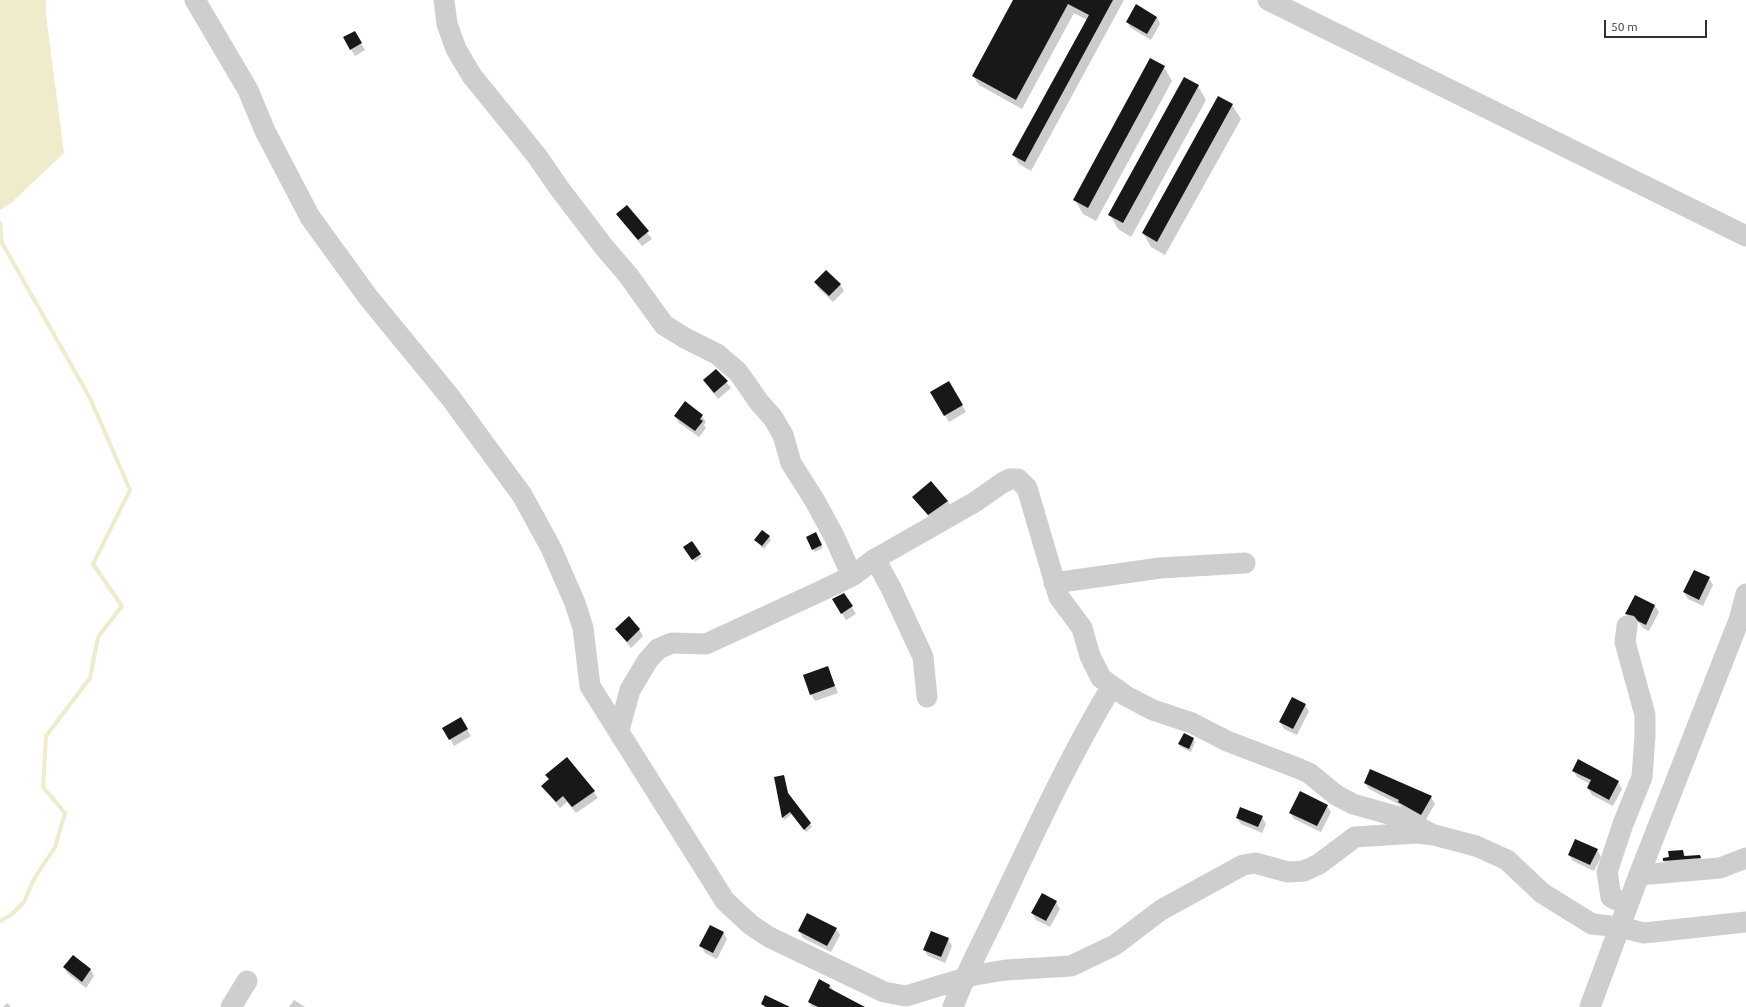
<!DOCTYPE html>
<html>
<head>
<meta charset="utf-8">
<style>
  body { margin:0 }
  #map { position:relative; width:1746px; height:1007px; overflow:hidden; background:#fff; font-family:Ubuntu,sans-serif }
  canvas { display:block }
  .scale { position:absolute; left:1604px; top:20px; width:103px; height:18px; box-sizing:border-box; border:2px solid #313131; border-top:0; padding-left:5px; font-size:12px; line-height:14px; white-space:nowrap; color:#313131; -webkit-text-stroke:3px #fff; paint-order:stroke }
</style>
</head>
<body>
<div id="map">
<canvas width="1746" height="1007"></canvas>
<div class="scale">50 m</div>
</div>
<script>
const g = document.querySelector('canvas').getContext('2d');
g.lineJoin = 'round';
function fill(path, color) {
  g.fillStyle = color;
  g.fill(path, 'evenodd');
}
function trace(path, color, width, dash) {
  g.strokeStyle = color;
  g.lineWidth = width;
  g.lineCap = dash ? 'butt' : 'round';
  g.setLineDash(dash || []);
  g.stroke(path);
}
const water = new Path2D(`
  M0 0H46V15L64 153 10 204 0 210Z`);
const shadow = new Path2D(`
  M1014 0H1124L1031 171 1019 164 1013 154 1087 20 1074 13 1022 109 979 85 973 76Z
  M1157 17 1160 24 1151 40 1131 28 1127 22Z
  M354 32 365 50 355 56 344 38Z
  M1164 67 1172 81 1096 221 1083 214 1075 200Z
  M1198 86 1206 100 1131 237 1118 229 1110 215Z
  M1218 97 1232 105 1241 119 1165 255 1151 247 1143 233Z
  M627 207 652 239 642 246 617 215Z
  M815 282 840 284 844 291 833 302 819 289Z
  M716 370 731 388 718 399 704 380Z
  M948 382 966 412 949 422 931 392Z
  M675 416H702L706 422 704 425 706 428 699 437 679 423Z
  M914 497 948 501 951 508 932 521Z
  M815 533 823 548 815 552 807 537Z
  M769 537 771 540 764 549 755 540Z
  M686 550 700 554 702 557 695 562Z
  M1709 578 1713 585 1703 606 1688 599 1684 592Z
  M844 594 856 614 846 620 837 606Z
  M1635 596 1655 606 1659 612 1649 631 1643 628 1639 623 1630 621 1626 614Z
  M616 629H639L643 636 631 648Z
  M828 667 838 693 815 701 811 694Z
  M1305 705 1309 711 1297 735 1284 729 1280 722Z
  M461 719 471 736 454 746 444 728Z
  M1193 739 1195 742 1191 752 1181 747 1179 744Z
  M1574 771 1618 782 1622 789 1613 806 1592 795 1588 788 1590 784 1577 777Z
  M547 776 594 792 598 798 576 813 567 802 560 808 542 786 549 780Z
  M784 776 789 796 812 827 806 832 792 814 784 820 783 818 775 778Z
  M1365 783 1431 797 1435 804 1425 821 1403 809 1400 805 1369 789Z
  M1327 806 1331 812 1321 832 1294 819 1290 812Z
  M1262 817 1266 824 1262 833 1241 824 1237 818Z
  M1597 850 1601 857 1594 871 1573 861 1569 855Z
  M1683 851 1686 857 1700 856 1704 863 1668 867 1664 861Z
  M1056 902 1060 909 1050 927 1036 920 1032 913Z
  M836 929 840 935 831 952 803 938 799 931Z
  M723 932 727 939 717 959 705 953 701 946Z
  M948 939 952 946 945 963 928 956 924 949Z
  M73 956 91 970 94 976 86 988 68 974 64 967Z
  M830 985 833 990 854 1007H812L809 1002Z
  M294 1000 305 1007H289Z
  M7 1003 11 1007H3Z`);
const stream = new Path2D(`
  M0 223 2 243 90 398 130 490 93 564 122 606 98 637 90 678 46 736 43 787 65 813 55 847 34 879 24 902 11 915 0 921`);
const building = new Path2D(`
  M1013 0H1113L1025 162 1012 155 1089 15 1068 4 1016 100 972 76Z
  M1136 4 1157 17 1147 34 1126 22Z
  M355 31 362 43 350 50 343 37Z
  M1150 58 1165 66 1088 208 1073 200Z
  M1184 77 1199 85 1123 223 1108 215Z
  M1218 96 1233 104 1157 242 1142 233Z
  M627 205 649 231 638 240 616 214Z
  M826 270 841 284 829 296 814 282Z
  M716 369 728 381 714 393 703 380Z
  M949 381 963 405 944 416 930 392Z
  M685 401 703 415 700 419 703 421 695 431 674 416Z
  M931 481 948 501 928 515 912 497Z
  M762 530 770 536 762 546 754 540Z
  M816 532 822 545 812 550 806 537Z
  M692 541 701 554 692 560 683 547Z
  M1694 570 1710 577 1699 600 1683 592Z
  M844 593 853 606 841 614 832 599Z
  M1635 595 1655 605 1646 625 1638 621 1634 616 1625 614Z
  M629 616 640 629 627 642 615 629Z
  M828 666 835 686 810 695 803 675Z
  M1292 697 1306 704 1293 729 1279 722Z
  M461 717 468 729 449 740 442 728Z
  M1184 733 1194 738 1189 749 1178 744Z
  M567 757 595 791 572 807 563 796 556 802 541 786 549 779 545 775Z
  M1578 759 1619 781 1609 800 1587 788 1591 780 1572 771Z
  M1370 769 1432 796 1421 815 1398 802 1399 800 1364 783Z
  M784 775 788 793 811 823 804 830 790 812 782 818 774 777Z
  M1300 791 1328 805 1317 826 1289 813Z
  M1240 807 1263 816 1258 827 1236 818Z
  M1575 839 1598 849 1590 865 1568 855Z
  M1683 850 1684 856 1700 855 1701 858 1663 861V858L1669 857 1668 851Z
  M1042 893 1057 901 1046 921 1031 913Z
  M807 913 837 928 827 946 798 931Z
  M710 925 724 932 713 953 699 946Z
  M931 931 949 938 941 957 923 950Z
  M73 955 91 969 82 982 63 967Z
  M819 979 830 985 829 988 865 1007H818L808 1002Z
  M765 995 790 1007H766L761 1004Z`);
const minor = new Path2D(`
  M195 0 248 90 265 131 310 217 368 297 450 397 522 495 551 548 575 603 583 628 590 686 725 901 751 925 769 937 884 992 906 996 975 975 1006 970 1071 966 1115 945 1161 910 1243 865 1255 863 1288 872 1304 871 1319 864 1355 837 1417 833 1434 835 1476 846 1507 860 1542 893 1592 924 1620 927 1644 933 1746 922
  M444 0 447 24 456 49 472 76 537 156 559 188 604 247 628 275 664 325 685 338 717 354 738 372 759 402 773 418 783 435 791 463 815 501 834 536 852 576
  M1268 0 1746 236
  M875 559 891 588 923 657 927 697
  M1054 583 1160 568 1245 563
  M1627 626 1625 642 1645 715V736L1642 777 1623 824 1607 872 1611 897 1627 905
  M619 730 630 690 648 660 658 649 672 643 706 644 821 591 852 576 875 559 975 502 1002 483 1010 479H1018L1027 488 1059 597 1082 628 1090 656 1101 678 1126 696 1153 710 1192 723 1227 741 1300 769 1309 773 1336 795 1353 804 1399 817 1430 833
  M1639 875 1720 868 1746 858
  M231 1007 247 981
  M953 1007C967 969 987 934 1004 897 1038 825 1071 754 1112 686
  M1590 1007 1639 875 1739 620 1746 594`);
fill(water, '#eeecca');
fill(shadow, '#0003');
trace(stream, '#eeecca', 4);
fill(building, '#181818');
trace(minor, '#cecece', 21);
</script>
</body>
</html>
